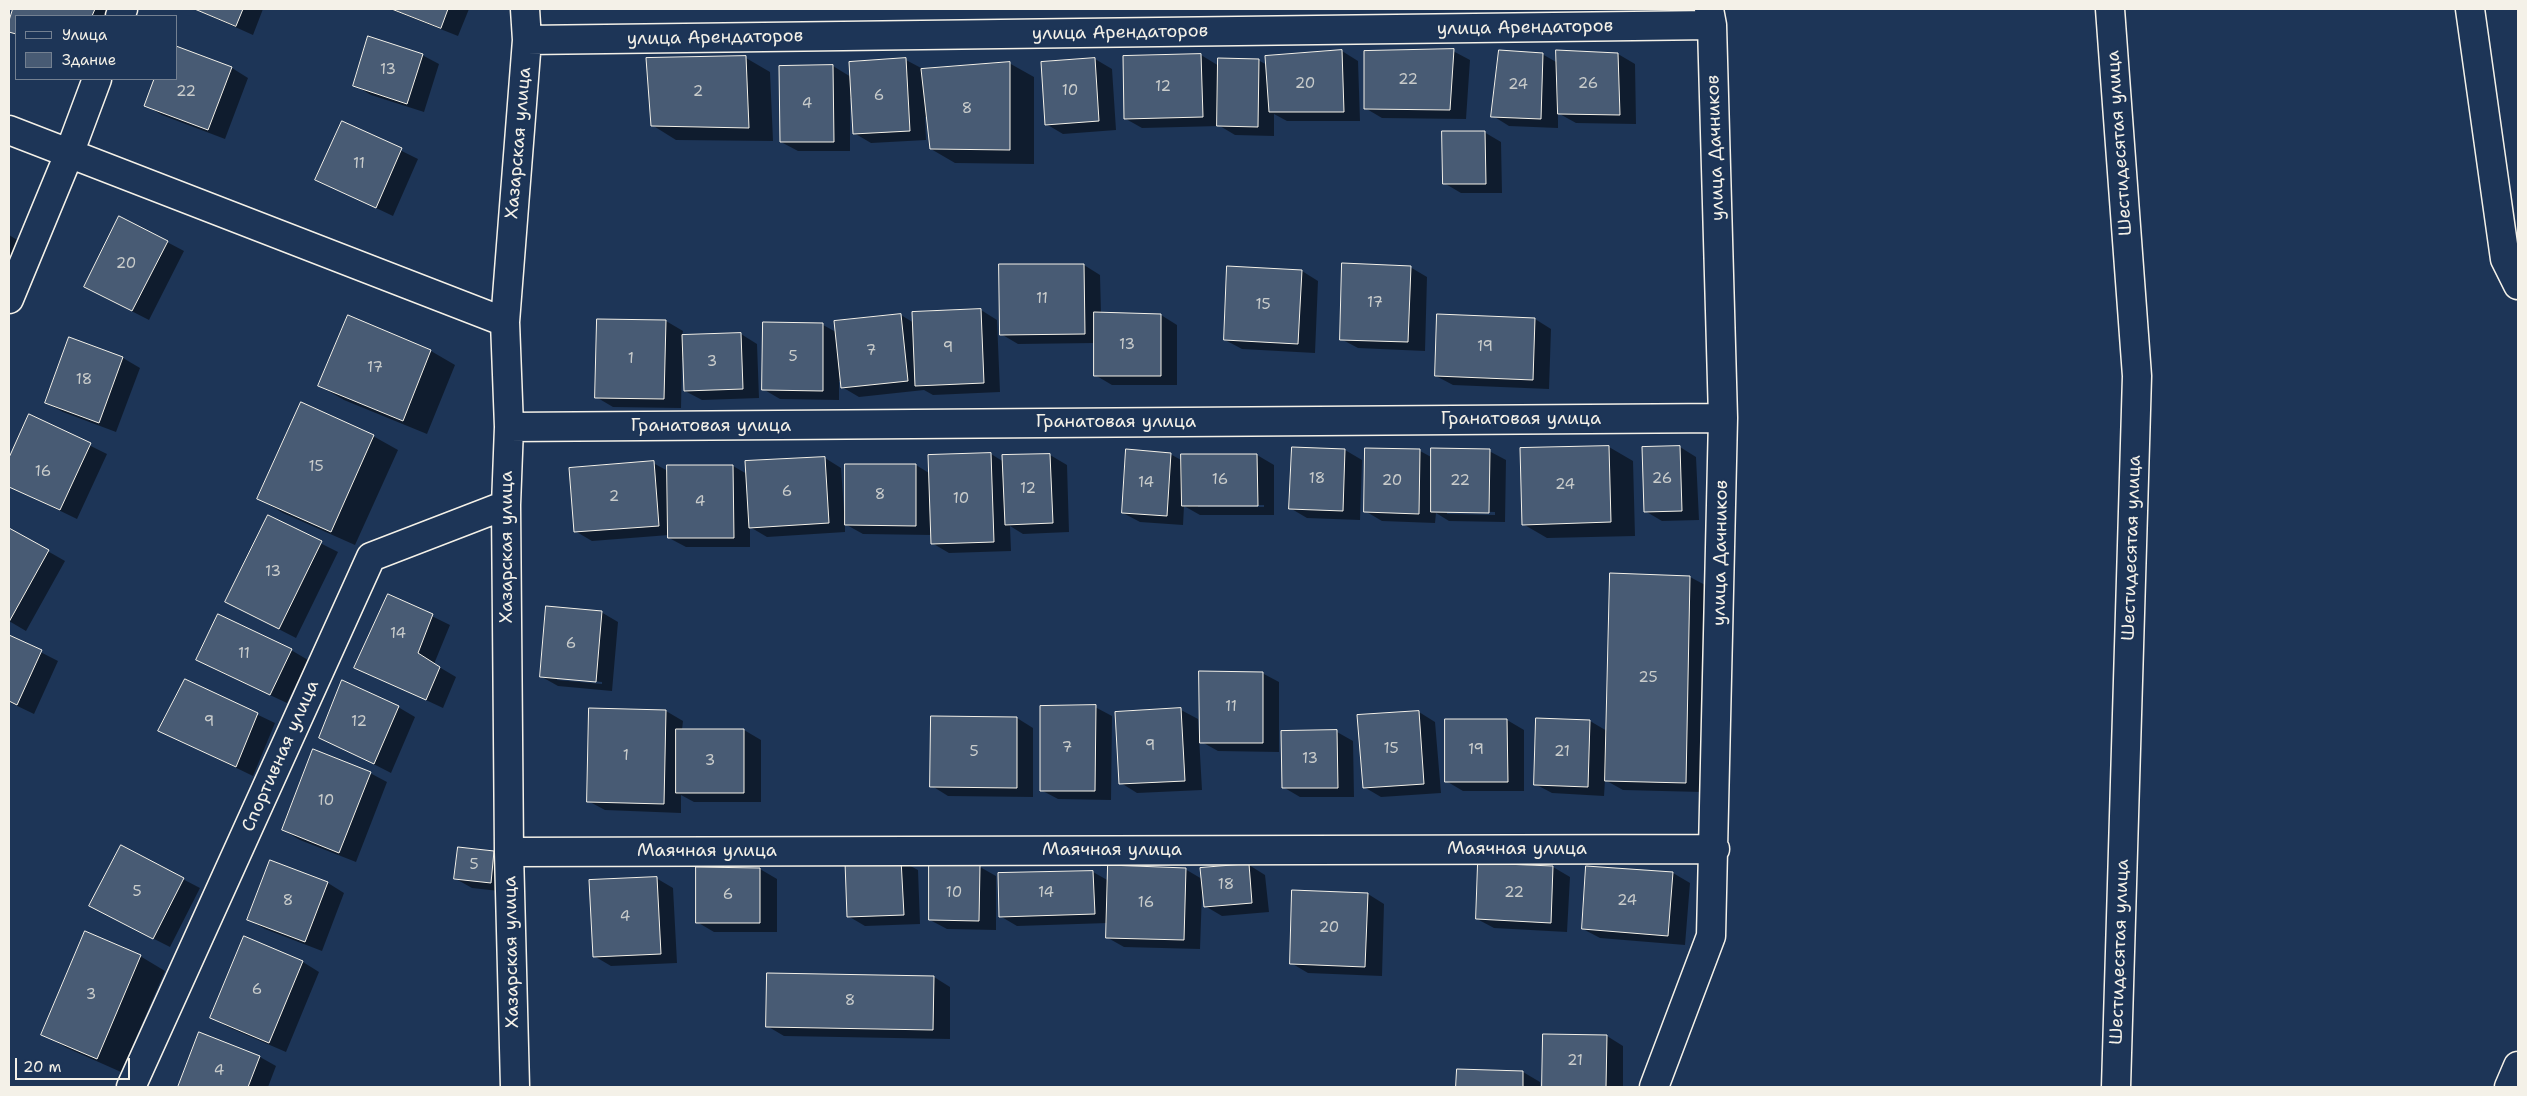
<!DOCTYPE html>
<html>
<head>
<meta charset="utf-8">
<style>
  body { margin:0 }
  #map { position:relative; width:2527px; height:1096px; overflow:hidden; background:#1d3557; font-family:"Shantell Sans",sans-serif }
  canvas { display:block }
  .frame { position:absolute; inset:0; border:10px solid #f4f1e8; pointer-events:none }
  .legend { position:absolute; left:15px; top:15px; width:162px; height:65px; box-sizing:border-box; background:#1d3557; border:1px solid #738091; margin:0; padding:6px 9px; list-style:none; font-size:15px; color:#f4f1e8 }
  .legend li { display:flex; align-items:center; gap:10px; height:25px }
  .legend b { width:25px; border:1px solid #738091 }
  .scale { position:absolute; left:15px; top:1058px; width:115px; height:22px; box-sizing:border-box; border:2px solid #f4f1e8; border-top:0; padding-left:6px; font-size:15px; line-height:18px; white-space:nowrap; color:#f4f1e8; -webkit-text-stroke:4px #1d3557; paint-order:stroke }
</style>
</head>
<body>
<div id="map">
<canvas width="2527" height="1096"></canvas>
<div class="frame"></div>
<ul class="legend">
<li><b style="height:6px;background:#1d3557"></b>Улица</li>
<li><b style="height:14px;background:#485b74"></b>Здание</li>
</ul>
<div class="scale">20 m</div>
</div>
<script>
const g = document.querySelector('canvas').getContext('2d');
g.lineJoin = 'round';
function fill(path, color) {
  g.fillStyle = color;
  g.fill(path, 'evenodd');
}
function trace(path, color, width, dash) {
  g.strokeStyle = color;
  g.lineWidth = width;
  g.lineCap = dash ? 'butt' : 'round';
  g.setLineDash(dash || []);
  g.stroke(path);
}
function label(font, color, halo, rows, align = 'center') {
  g.font = font + ' "Shantell Sans",sans-serif';
  g.lineWidth = 4;
  g.setLineDash([]);
  g.textBaseline = 'middle';
  g.strokeStyle = halo;
  g.fillStyle = color;
  for (const [text, x, y, turn = 0] of rows) {
    g.save();
    g.translate(x, y);
    g.rotate((+turn || 0) * Math.PI / 180);
    g.textAlign = isNaN(turn) ? turn : align;
    if (halo) g.strokeText(text, 0, 0);
    g.fillText(text, 0, 0);
    g.restore();
  }
}
const shadow = new Path2D(`
  M14 9H115L112 16H16V35L9 31Z
  M195 9H263L253 35Z
  M390 9H469L458 36Z
  M176 47 232 68 248 78 225 139 162 115 145 105 155 79H176Z
  M1342 51 1358 61 1360 121H1287L1274 114V136L1235 135 1220 126 1142 128 1126 119 1201 55 1219 66 1258 60 1267 65Z
  M1453 51 1470 60 1466 119 1382 118 1365 108Z
  M1542 54 1558 63 1618 54 1635 64 1636 124 1576 123 1558 113V128L1509 126 1493 116Z
  M422 55 439 64 424 112 371 95 354 85Z
  M746 58 770 72 773 141 676 140 652 125Z
  M1095 59 1112 69 1116 130 1063 134 1046 124Z
  M906 60 923 69 1009 63 1034 77V164L955 163 931 149 927 117H925L926 140 871 143 854 133 852 98H850V151H798L781 142 833 66 851 77Z
  M343 122 418 159 393 216 317 180Z
  M1484 132 1501 142 1502 193H1461L1444 183Z
  M9 235 24 244 9 276Z
  M167 242 184 251 149 320 102 296Z
  M1084 265 1100 275 1101 314 1161 315 1177 325V385H1112L1095 375V343L1018 344 1001 334Z
  M1410 267 1427 277 1425 351 1358 348 1341 339Z
  M1302 271 1318 281 1315 353 1242 349 1225 340Z
  M981 310 997 320 1000 392 933 395 924 390 859 397 842 387 841 381H839V400L780 399 763 389 823 325 836 332 901 315 914 323Z
  M348 316 431 351 455 365 427 434 344 400 320 386Z
  M1535 319 1551 329 1549 389 1453 385 1436 376Z
  M666 321 683 331 682 336 741 334 757 344 759 398 702 400 685 391 684 358H682L681 408 613 407 596 397Z
  M70 339 123 358 140 368 116 432 63 412 46 403Z
  M30 416 107 454 77 519 9 486V461Z
  M373 436 398 450 355 545 283 513 259 499Z
  M1609 447 1633 461 1635 536 1547 538 1523 524Z
  M1680 447 1696 457 1699 520 1662 521 1645 511Z
  M1293 449 1345 450 1362 460 1360 520 1307 518 1290 508Z
  M1366 449 1420 451 1433 458 1489 451 1506 460 1505 522 1449 521 1436 513 1435 523 1382 521 1365 511ZM1447 511 1495 512V515L1447 514Z
  M991 454 1004 462V456L1050 455 1067 465 1069 532 1023 534 1010 526 1011 551 949 553 932 543V535L863 534 845 524V532L767 537 750 527V547H686L669 538V535L592 541 575 531 653 463 668 471 733 466 747 474 825 458 841 468 844 511 916 465 929 473Z
  M1170 454 1183 461 1257 455 1274 465V515H1200L1184 506 1183 525 1140 522 1123 513ZM1198 505H1264V507H1198Z
  M268 517 338 552 296 638 226 602Z
  M9 529 65 561 26 631 9 621Z
  M1611 574 1690 577 1707 586 1702 792 1623 790 1605 780 1604 796 1552 793 1535 784 1590 721 1607 731Z
  M389 595 450 625 434 664 456 677 443 708 355 667Z
  M601 612 618 622 612 691 558 686 542 677ZM557 678 602 682V684L557 680Z
  M9 636 58 661 34 714 9 702Z
  M291 650 308 660 287 703 214 669Z
  M1262 673 1279 682V752L1218 751 1200 741Z
  M185 680 275 723 253 776 160 731Z
  M398 707 415 717 391 773 321 737Z
  M1095 707 1112 716 1111 800 1058 799 1041 790Z
  M1181 710 1198 719 1202 790 1137 793 1121 783Z
  M666 711 683 721 682 730H744L761 740V802H694L681 795V813L605 810 588 801Z
  M1419 712 1435 722 1441 793 1381 797 1364 787Z
  M1017 718 1033 728V797L948 796 932 786Z
  M1507 720 1524 730V791H1463L1446 781Z
  M1337 732 1353 741 1354 797H1300L1283 787Z
  M370 773 387 782 356 862 300 840 283 830Z
  M121 847 200 888 170 947 107 915Z
  M494 852 510 862 508 892 472 888 456 879Z
  M901 861 918 870 920 924 865 926 848 916Z
  M271 862 328 883 344 893 322 951 265 929 249 920Z
  M1249 865 1265 875 1269 912 1222 916 1205 906 1202 892 1200 949 1124 947 1108 938V923L1017 926 1000 916 1093 872 1109 881 1185 869 1202 879Z
  M980 867 996 876V930L947 929 930 920Z
  M1553 867 1570 877 1567 932 1494 928 1477 919Z
  M1587 867 1673 873 1690 883 1685 945 1600 938 1583 929Z
  M697 869H760L777 879V932H714L697 922Z
  M656 878 673 888 677 963 611 966 594 956Z
  M1368 894 1384 904 1382 976 1308 973 1291 963Z
  M245 938 303 962 319 972 286 1052 228 1027 212 1018Z
  M140 956 165 971 121 1072 67 1048 42 1034Z
  M934 977 950 987V1039L784 1036 767 1026Z
  M200 1033 260 1057 276 1066 268 1087H179Z
  M1545 1035 1607 1036 1623 1046V1087H1544Z
  M1458 1070 1523 1072 1540 1082V1087H1457Z`);
const building = new Path2D(`
  M13 9H95L92 16H16V34L9 32V21Z
  M195 9H243L236 26Z
  M392 9H448L441 28Z
  M368 36 423 54 407 104 353 86Z
  M176 46 232 67 208 130 144 106 154 79H176Z
  M1454 49 1450 110 1364 109V51Z
  M1342 50 1344 112H1269L1265 56Z
  M1499 50 1543 53 1541 119 1491 117Z
  M1556 50 1618 53 1620 115 1558 114Z
  M1201 54 1203 117 1124 119 1123 56Z
  M746 56 749 128 651 126 646 58Z
  M906 58 910 131 853 134 849 62Z
  M1095 58 1099 121 1045 125 1041 62Z
  M1218 58 1259 59 1258 127 1217 126Z
  M1010 62V150L930 149 921 69Z
  M833 65 834 142H780L779 66Z
  M342 121 402 148 376 208 315 180Z
  M1442 131H1485L1486 184H1443Z
  M119 216 168 241 132 311 84 287Z
  M1342 263 1411 266 1408 342 1340 340Z
  M999 264H1084L1085 334 1000 335Z
  M1227 266 1302 270 1298 344 1224 340Z
  M981 309 984 383 915 386 912 312Z
  M1094 312 1161 314V376H1094Z
  M901 314 908 381 841 388 834 321Z
  M1437 314 1535 318 1533 380 1435 376Z
  M348 315 431 350 403 421 318 386Z
  M597 319 666 320 664 399 595 398Z
  M763 322 823 323V391L762 390Z
  M741 333 743 389 684 391 682 335Z
  M69 337 123 357 99 423 45 403Z
  M301 402 374 435 331 532 257 499Z
  M29 414 91 443 60 510 9 487V458Z
  M1609 446 1611 522 1522 525 1520 448Z
  M1680 446 1682 511 1644 512 1642 447Z
  M1292 447 1345 449 1343 511 1289 509Z
  M1365 448 1420 449 1419 514 1364 512Z
  M1431 448 1490 449 1489 513 1431 512Z
  M1126 449 1171 453 1167 516 1122 513Z
  M991 453 994 542 931 544 928 455Z
  M1050 454 1053 523 1005 525 1002 455Z
  M1181 454H1257L1258 506H1182Z
  M825 457 829 523 749 528 745 461Z
  M654 461 659 526 574 532 569 468Z
  M845 464H916V526L845 525Z
  M667 465H733L734 538H668Z
  M268 515 322 541 279 629 225 602Z
  M9 528 49 550 9 622Z
  M1610 573 1690 576 1686 783 1605 781Z
  M388 594 433 614 418 653 440 667 426 700 354 668Z
  M546 606 602 611 596 682 540 677Z
  M218 614 292 649 270 695 196 660Z
  M9 635 42 650 17 705 9 701Z
  M1199 671 1263 672V743H1200Z
  M185 679 258 713 236 767 158 731Z
  M342 680 399 706 374 764 319 738Z
  M1096 705 1095 791H1040V706Z
  M589 708 666 710 664 804 587 802Z
  M1181 708 1185 781 1119 784 1115 712Z
  M1419 711 1424 784 1363 788 1357 715Z
  M931 716 1017 717V788L930 787Z
  M1536 718 1590 720 1588 787 1534 785Z
  M1445 719H1507L1508 782H1445Z
  M676 729H744V793H676Z
  M1337 730 1338 788H1282L1281 731Z
  M313 749 371 772 339 853 282 830Z
  M121 845 184 878 153 939 89 906Z
  M458 847 494 851 491 883 454 879Z
  M901 859 904 915 847 917 845 862Z
  M270 860 328 882 305 942 247 920Z
  M1478 863 1553 866 1551 923 1476 919Z
  M1249 864 1252 903 1204 907 1200 868Z
  M929 865H980L979 921 929 920Z
  M1108 865 1186 868 1184 940 1106 938Z
  M1586 866 1673 872 1668 936 1582 929Z
  M696 867 760 868V923H696Z
  M1093 871 1095 914 999 917 998 873Z
  M657 877 661 954 593 957 589 880Z
  M1292 890 1368 893 1365 967 1290 964Z
  M85 931 141 955 97 1059 41 1035Z
  M244 936 303 961 269 1043 210 1018Z
  M767 973 934 976 933 1030 766 1027Z
  M199 1032 260 1056 248 1087H178Z
  M1543 1034 1607 1035 1606 1087H1542Z
  M1457 1069 1523 1071V1087H1456Z`);
const minor = new Path2D(`
  M2110 9 2137 376 2116 1087
  M2470 9 2505 259 2518 285
  M120 16 123 9
  M527 40 1712 25
  M9 130 505 322
  M9 299 69 154 97 79
  M509 427 1723 418
  M509 852 1715 849
  M131 1087 371 557 506 505
  M515 1087 509 852 506 505 509 427 505 322 527 40 525 9
  M1654 1087 1711 936 1723 418 1712 25 1709 9
  M2509 1087 2518 1066`);
const numberNames = [
  ["13",388,70],
  ["22",1408,80],
  ["20",1305,84],
  ["26",1588,84],
  ["24",1518,85],
  ["12",1163,87],
  ["10",1070,91],
  ["22",186,92],
  ["2",698,92],
  ["6",879,96],
  ["4",807,104],
  ["8",967,109],
  ["11",359,164],
  ["20",126,264],
  ["11",1042,299],
  ["17",1375,303],
  ["15",1263,305],
  ["13",1127,345],
  ["19",1485,347],
  ["9",948,348],
  ["7",871,351],
  ["5",793,357],
  ["1",631,359],
  ["3",712,362],
  ["17",375,368],
  ["18",84,380],
  ["15",316,467],
  ["16",43,472],
  ["18",1317,479],
  ["26",1662,479],
  ["16",1220,480],
  ["20",1392,481],
  ["22",1460,481],
  ["14",1146,483],
  ["24",1565,485],
  ["12",1028,489],
  ["6",787,492],
  ["8",880,495],
  ["2",614,497],
  ["10",961,499],
  ["4",700,502],
  ["13",273,572],
  ["14",398,634],
  ["6",571,644],
  ["11",244,654],
  ["25",1648,678],
  ["11",1231,707],
  ["9",209,722],
  ["12",359,722],
  ["9",1150,746],
  ["7",1067,748],
  ["15",1391,749],
  ["19",1476,750],
  ["5",974,752],
  ["21",1562,752],
  ["1",626,756],
  ["13",1310,759],
  ["3",710,761],
  ["10",326,801],
  ["5",474,865],
  ["18",1226,885],
  ["5",137,892],
  ["10",954,893],
  ["14",1046,893],
  ["22",1514,893],
  ["6",728,895],
  ["8",288,901],
  ["24",1627,901],
  ["16",1146,903],
  ["4",625,917],
  ["20",1329,928],
  ["6",257,990],
  ["3",91,995],
  ["8",850,1001],
  ["21",1575,1061],
  ["4",219,1071]
];
const streetNames = [
  ["улица Арендаторов",1525,28,-1],
  ["улица Арендаторов",1120,33,-1],
  ["улица Арендаторов",715,38,-1],
  ["Хазарская улица",519,143,-85],
  ["Шестидесятая улица",2120,143,-94],
  ["улица Дачников",1716,148,-92],
  ["Гранатовая улица",1521,419],
  ["Гранатовая улица",1116,422],
  ["Гранатовая улица",711,426],
  ["Хазарская улица",507,547,-90],
  ["Шестидесятая улица",2132,548,-88],
  ["улица Дачников",1721,553,-89],
  ["Спортивная улица",281,756,-66],
  ["Маячная улица",1517,849],
  ["Маячная улица",1112,850],
  ["Маячная улица",707,851],
  ["Хазарская улица",512,952,-91],
  ["Шестидесятая улица",2120,952,-88]
];
fill(shadow, '#0007');
fill(building, '#485b74');
trace(building, '#f4f1e8', 1);
trace(minor, '#f4f1e8', 31);
trace(minor, '#1d3557', 28);
label('15px', '#c9cccb', null, numberNames);
label('18px', '#f4f1e8', '#1d3557', streetNames);
</script>
</body>
</html>
